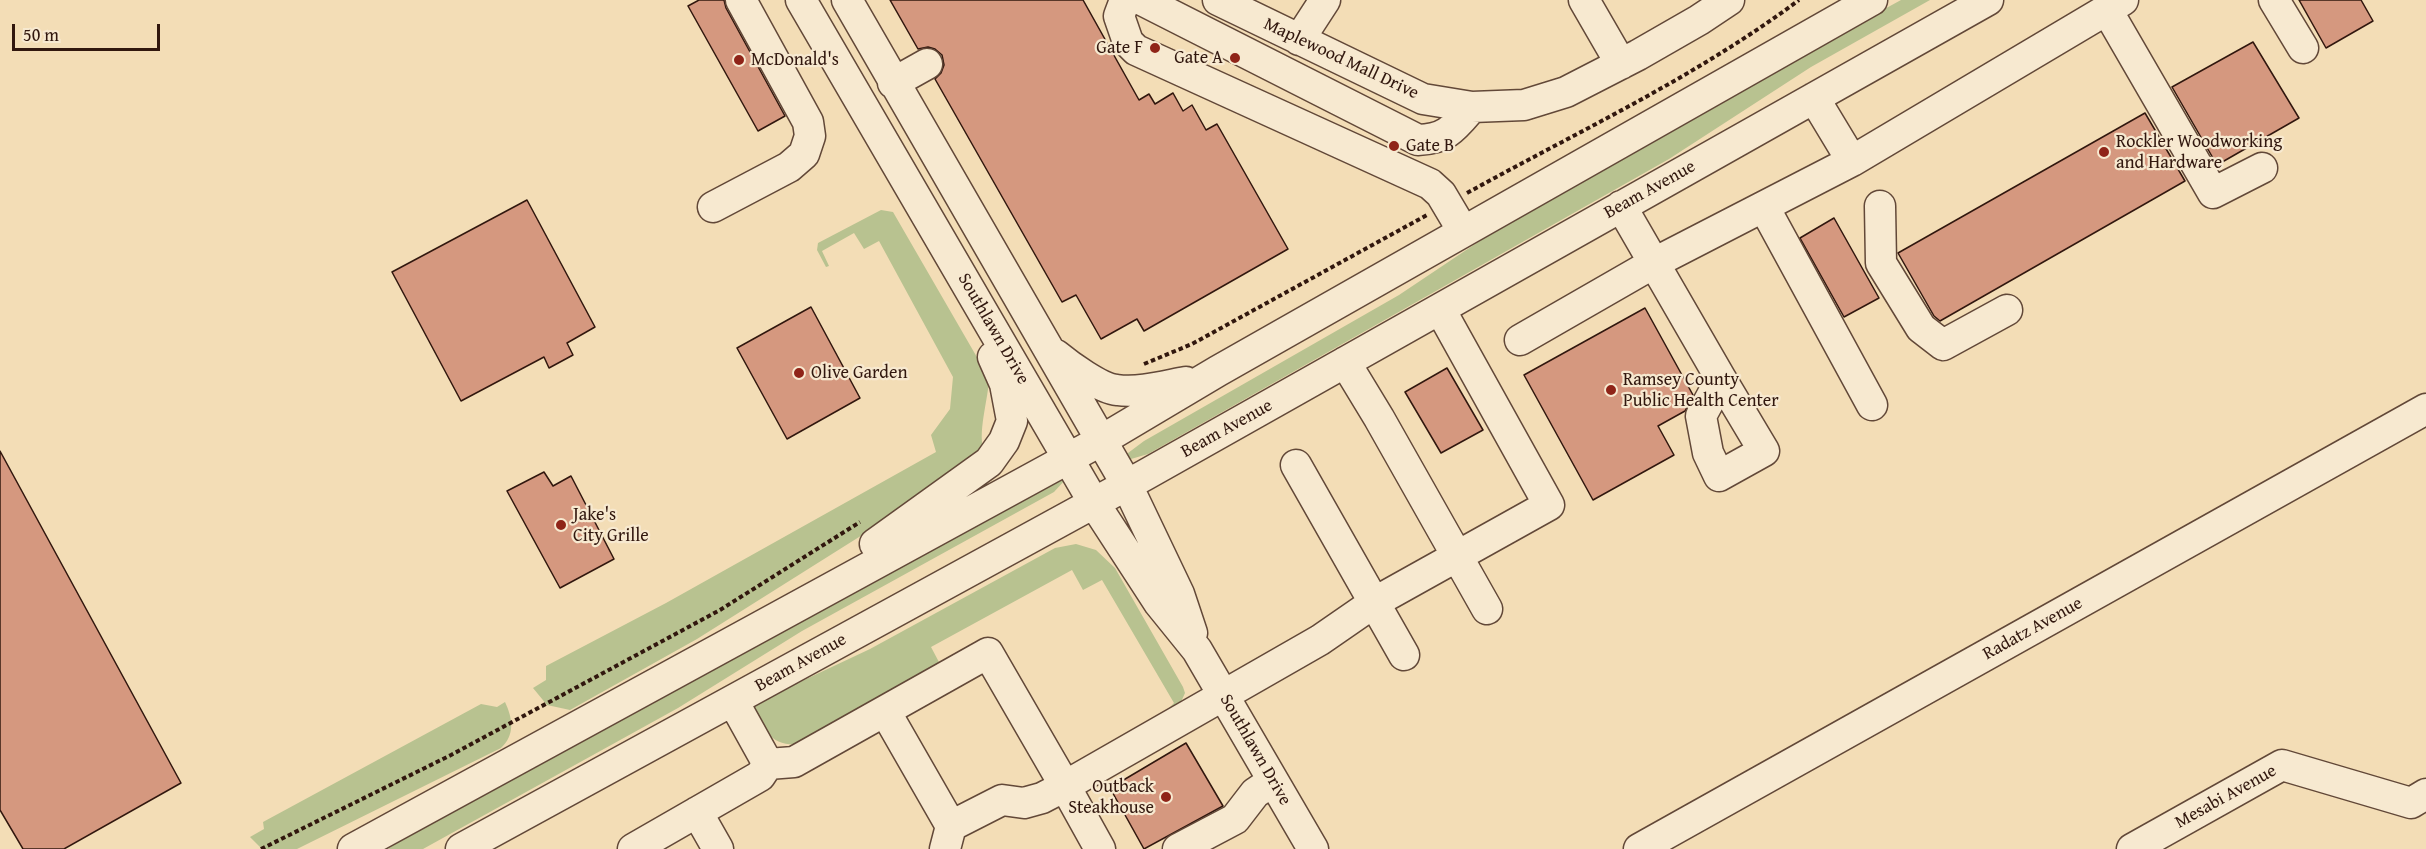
<!DOCTYPE html>
<html>
<head>
<meta charset="utf-8">
<style>
  body { margin:0 }
  #map { position:relative; width:2426px; height:849px; overflow:hidden; background:#f3ddb6; font-family:"Gentium Book Plus",serif }
  canvas { display:block }
  .scale { position:absolute; left:12px; top:24px; width:148px; height:27px; box-sizing:border-box; border:3px solid #31170e; border-top:0; padding-left:8px; font-size:18px; line-height:21px; white-space:nowrap; color:#31170e; -webkit-text-stroke:4px #f7e9d0; paint-order:stroke }
</style>
</head>
<body>
<div id="map">
<canvas width="2426" height="849"></canvas>
<div class="scale">50 m</div>
</div>
<script>
const g = document.querySelector('canvas').getContext('2d');
g.lineJoin = 'round';
function fill(path, color) {
  g.fillStyle = color;
  g.fill(path, 'evenodd');
}
function trace(path, color, width, dash) {
  g.strokeStyle = color;
  g.lineWidth = width;
  g.lineCap = dash ? 'butt' : 'round';
  g.setLineDash(dash || []);
  g.stroke(path);
}
function label(font, color, halo, rows, align = 'center') {
  g.font = font + ' "Gentium Book Plus",serif';
  g.lineWidth = 4.5;
  g.setLineDash([]);
  g.textBaseline = 'middle';
  g.strokeStyle = halo;
  g.fillStyle = color;
  for (const [text, x, y, turn = 0] of rows) {
    g.save();
    g.translate(x, y);
    g.rotate((+turn || 0) * Math.PI / 180);
    g.textAlign = isNaN(turn) ? turn : align;
    if (halo) g.strokeText(text, 0, 0);
    g.fillText(text, 0, 0);
    g.restore();
  }
}
const green = new Path2D(`
  M1901 0H1930L1811 67 1669 159 1148 454 1131 459 1124 456 1144 441 1399 295 1523 212 1711 104Z
  M881 210 893 212 989 378C989 397 976 437 985 452L975 464 697 639 570 710 547 705 533 688 546 680V666L666 603 936 452 931 435 950 409 953 377 879 241 864 249 854 233 822 251 829 266 826 267 817 250 818 243Z
  M1058 477 1065 480 1054 492 802 631 678 708 423 849H388L479 788Z
  M1076 544 1096 550 1115 568 1183 687 1185 693 1176 713 1165 712 1174 703 1102 580 1083 590 1072 570 931 647 940 664 803 744C770 748 765 730 751 705L870 649 1055 548Z
  M505 702C513 719 515 735 501 748L297 849H262L250 837 264 829 263 822 481 704 497 707Z`);
const building = new Path2D(`
  M699 0H724L726 8 785 116 758 131 688 6Z
  M890 0H1083L1139 100 1149 94 1155 104 1173 93 1183 111 1192 105 1206 130 1217 124 1288 249 1144 331 1137 319 1101 339 1076 295 1062 302 935 79 941 73 944 65 942 55 935 49 928 47 918 49Z
  M2299 0H2361L2373 21 2326 48Z
  M2253 42 2299 118 2217 165 2172 87Z
  M2145 113 2185 181 1940 321 1934 316 1898 253Z
  M527 200 595 327 567 343 573 355 549 368 544 357 461 401 392 272Z
  M1834 218 1879 298 1844 317 1800 238Z
  M811 307 860 398 787 439 737 348Z
  M1645 308 1693 395 1685 411 1658 426 1674 455 1593 500 1524 375Z
  M1447 368 1483 430 1441 453 1405 392Z
  M0 451 181 783 64 849H23L0 810Z
  M544 472 553 486 571 476 614 559 560 588 507 491Z
  M1186 743 1223 806 1144 849 1110 788Z`);
const path = new Path2D(`
  M1467 193C1579 131 1696 77 1799 0
  M1144 364 1192 344 1427 215
  M261 849 451 755 720 610 860 522`);
const minor = new Path2D(`
  M801 0 1094 503 1159 603 1197 650 1313 849
  M847 0 1127 485 1179 594 1192 633
  M1125 0 1119 16 1128 42 1136 50 1430 184 1441 194 1463 231
  M1142 0 1418 140C1447 139 1454 128 1472 107
  M1218 0 1423 99 1472 107 1524 105 1566 92 1638 55 1699 20 1729 0
  M1584 0 1621 64
  M2274 0 2303 48
  M2107 10 2213 193 2262 168
  M1299 40 1325 0
  M893 83 927 64
  M1814 98 1852 161 2123 0
  M1621 206 1721 379 1701 416 1708 453 1719 476 1764 451 1721 379
  M1880 206 1881 263 1921 328 1943 345 2007 310
  M713 207 789 167 804 154 810 136 808 122 741 0
  M1764 207 1872 405
  M1520 340 1654 263 1852 161
  M1056 355C1068 365 1101 389 1117 390 1139 393 1164 386 1186 382
  M1345 362 1379 418 1487 609
  M1296 465 1404 655
  M875 544 989 462 1004 441 1012 421 1005 384 993 357
  M733 701 768 764 794 762 988 653 1065 786 1320 640 1375 602 1549 505 1440 309
  M885 711 951 826
  M697 812 718 849
  M353 849 1102 440 1218 371 1872 0
  M461 849 1145 475 1988 0
  M633 849 760 776 768 764
  M945 849 951 826 1002 800 1024 803 1042 798 1065 786 1100 849
  M1178 849 1235 819 1255 793 1273 781
  M1639 849 2426 409
  M2132 849 2282 765 2411 803 2426 794`);
const markers = [
  [1155,48,6,"#8f2418"],
  [1235,58,6,"#8f2418"],
  [739,60,6,"#8f2418"],
  [1394,146,6,"#8f2418"],
  [2104,152,6,"#8f2418"],
  [799,373,6,"#8f2418"],
  [1611,390,6,"#8f2418"],
  [561,525,6,"#8f2418"],
  [1166,797,6,"#8f2418"]
];
const poiNames = [
  ["Gate F",1143,48,"right"],
  ["Gate A",1223,58,"right"],
  ["McDonald's",751,60],
  ["Rockler Woodworking",2116,142],
  ["and Hardware",2116,163],
  ["Gate B",1406,146],
  ["Olive Garden",811,373],
  ["Ramsey County",1623,380],
  ["Public Health Center",1623,401],
  ["Jake's",573,515],
  ["City Grille",573,536],
  ["Outback",1154,787,"right"],
  ["Steakhouse",1154,808,"right"]
];
const streetNames = [
  ["Maplewood Mall Drive",1341,59,25],
  ["Beam Avenue",1650,190,-29],
  ["Southlawn Drive",993,329,60],
  ["Beam Avenue",1227,429,-29],
  ["Radatz Avenue",2033,629,-29],
  ["Beam Avenue",801,663,-29],
  ["Southlawn Drive",1255,750,60],
  ["Mesabi Avenue",2226,797,-29]
];
fill(green, '#b8c290');
fill(building, '#d5987f');
trace(building, '#31170e', 1.5);
trace(minor, '#624838', 33);
trace(path, '#31170e', 4, [4.5, 3]);
trace(minor, '#f7e9d0', 30);
for (const [x, y, r, color] of markers) {
  const dot = new Path2D();
  dot.arc(x, y, r, 0, 2 * Math.PI);
  g.fillStyle = color;
  g.fill(dot);
  trace(dot, '#f7e9d0', 2);
}
label('18px', '#31170e', '#f7e9d0', poiNames, 'left');
label('18px', '#31170e', '#f7e9d0', streetNames);
</script>
</body>
</html>
